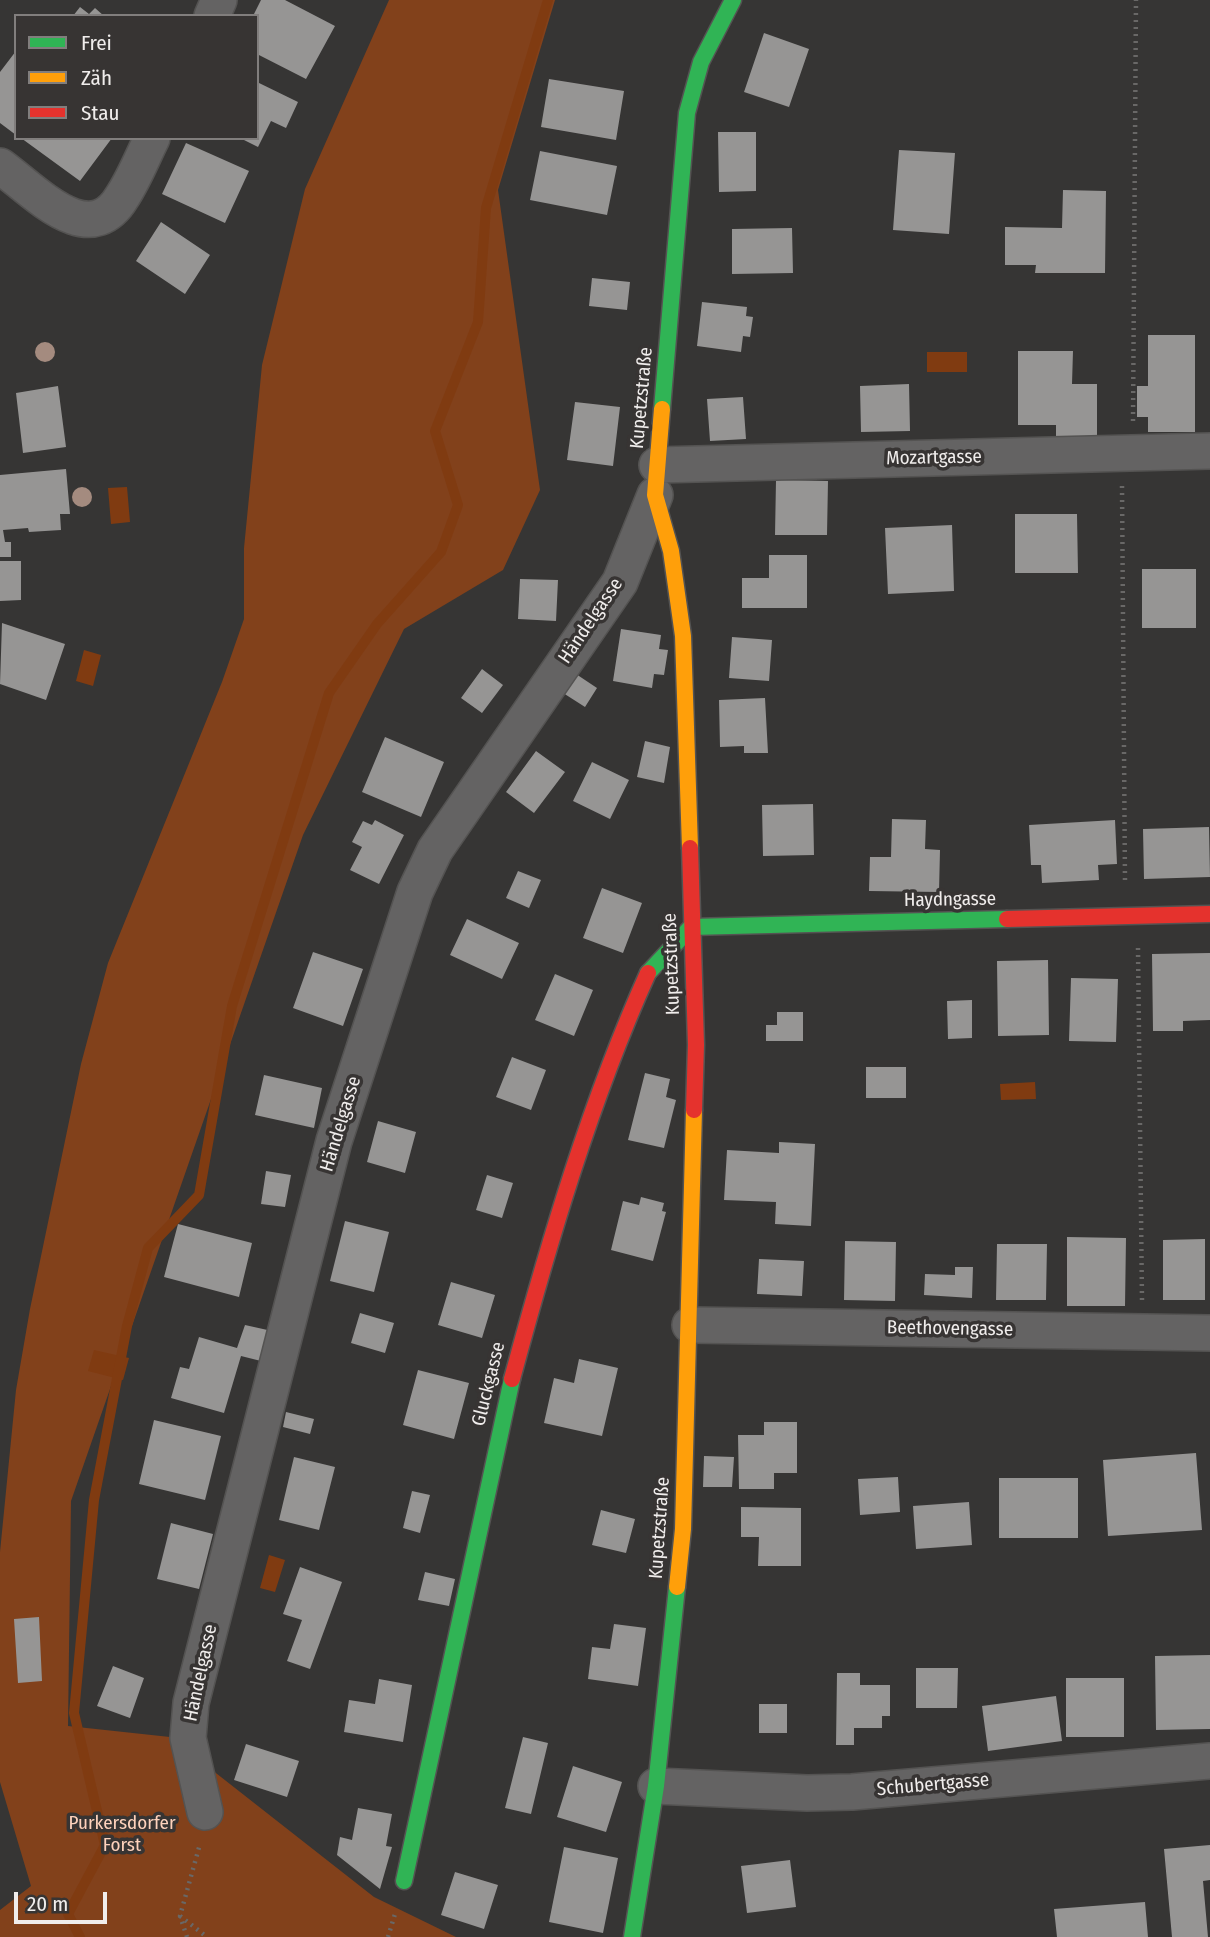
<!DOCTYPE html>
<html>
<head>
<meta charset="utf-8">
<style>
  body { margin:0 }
  #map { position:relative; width:1210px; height:1937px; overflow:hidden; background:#363534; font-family:"Fira Sans Condensed",sans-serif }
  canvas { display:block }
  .legend { position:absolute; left:14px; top:14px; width:245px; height:126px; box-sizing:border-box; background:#373433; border:2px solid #817e7d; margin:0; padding:9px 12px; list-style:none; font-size:21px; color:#f0edec }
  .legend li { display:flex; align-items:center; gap:14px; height:35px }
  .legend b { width:35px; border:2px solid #817e7d }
  .scale { position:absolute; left:14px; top:1892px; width:93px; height:32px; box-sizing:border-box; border:4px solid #f0edec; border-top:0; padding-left:9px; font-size:21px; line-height:24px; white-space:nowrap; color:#f0edec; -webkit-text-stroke:5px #373433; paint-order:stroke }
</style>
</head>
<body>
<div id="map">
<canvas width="1210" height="1937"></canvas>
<ul class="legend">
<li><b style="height:9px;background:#30b455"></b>Frei</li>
<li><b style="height:9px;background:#ff9f0a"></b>Zäh</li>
<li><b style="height:9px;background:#e5322d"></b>Stau</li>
</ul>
<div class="scale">20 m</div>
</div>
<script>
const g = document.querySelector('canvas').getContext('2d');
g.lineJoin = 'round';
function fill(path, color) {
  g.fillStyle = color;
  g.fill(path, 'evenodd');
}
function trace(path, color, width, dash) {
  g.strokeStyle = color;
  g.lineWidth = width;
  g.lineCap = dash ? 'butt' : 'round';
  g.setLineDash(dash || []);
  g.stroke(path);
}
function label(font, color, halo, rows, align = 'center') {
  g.font = font + ' "Fira Sans Condensed",sans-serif';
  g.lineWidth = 7;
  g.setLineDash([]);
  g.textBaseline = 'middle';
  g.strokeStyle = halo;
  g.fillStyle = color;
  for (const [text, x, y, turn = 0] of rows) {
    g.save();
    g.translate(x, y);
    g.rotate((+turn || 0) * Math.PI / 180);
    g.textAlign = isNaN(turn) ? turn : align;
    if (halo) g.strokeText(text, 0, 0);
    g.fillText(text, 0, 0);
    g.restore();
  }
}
const forest = new Path2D(`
  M389 0H555L498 190 540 490 503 570 404 629 303 835 71 1501 68 1726 170 1737 374 1897 456 1937H0V1910L31 1886 0 1782V1552L16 1390 30 1309 81 1064 108 963 222 682 244 619V548L262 365 305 189Z`);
const water = new Path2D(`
  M927 352H967V372H927Z
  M127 487 130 522 111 524 108 488Z
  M84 650 101 655 93 686 76 681Z
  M1035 1082 1036 1099 1001 1100 1000 1084Z
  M94 1350 129 1358 123 1380 88 1371Z
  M269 1555 285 1560 275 1592 260 1588Z`);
const stream = new Path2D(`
  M80 1937 68 1914 105 1845 74 1713 94 1500 127 1326 148 1248 199 1195 232 1006 329 693 377 624 441 552 458 505 435 431 478 322 486 208 548 0`);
const building = new Path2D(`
  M261 0H285L335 26 306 79 257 54V16H253Z
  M80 7 89 14 95 8 104 16H73Z
  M764 33 809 49 789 107 744 92Z
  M16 51V135L0 123V72Z
  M549 79 624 91 616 140 541 127Z
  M257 82 298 102 286 128 271 121 258 147 240 138H257Z
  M718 132H756V191L719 192Z
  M21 138H112L80 181Z
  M186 143 249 171 225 223 162 194Z
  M899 150 955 153 949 234 893 230Z
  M540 151 617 166 607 215 530 200Z
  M1063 190 1106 191 1105 273H1035L1036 265H1005V227L1062 228Z
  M161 222 210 255 185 294 136 261Z
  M792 228 793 273 732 274V229Z
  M592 278 630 282 627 310 589 306Z
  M702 302 747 307 746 316 753 317 750 337 743 336 741 352 697 346Z
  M1148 335H1195V432H1148V417H1137V386H1148Z
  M1018 351H1073L1072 384H1097V437H1056V425H1018Z
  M909 384 910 431 861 432 860 386Z
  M58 386 66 447 23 453 16 393Z
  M743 397 746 439 710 441 707 399Z
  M575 402 620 407 613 466 567 460Z
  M66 469 70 514H60L61 530 29 532 28 528 3 530 5 542H11V557H0V475Z
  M776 480 828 481 827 535H775Z
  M1015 514H1077L1078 573H1015Z
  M952 525 954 591 888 594 885 528Z
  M769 555H807V608H742V578H769Z
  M0 561H21V600L0 601Z
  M1142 569H1196V628H1142Z
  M520 579 558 580 556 621 518 619Z
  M2 623 65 644 46 700 0 684Z
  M621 629 661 635 659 649 668 650 664 675 654 674 652 688 613 681Z
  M732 637 772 640 769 681 729 678Z
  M482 669 503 685 482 713 461 698Z
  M573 672 597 688 585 707 560 691Z
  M765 698 768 753H744V746L720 747 719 700Z
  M385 737 444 762 421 817 362 792Z
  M645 741 670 747 664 783 637 777Z
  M536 751 565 772 534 813 506 792Z
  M592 762 629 780 610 819 573 801Z
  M813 804 814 855 763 856 762 805Z
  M892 819 926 820 925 849 940 850 939 892 869 891 870 857H891Z
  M375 820 404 835 379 884 350 870 362 847 352 842 363 821 372 825Z
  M1115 820 1117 864 1098 865 1099 880 1042 883 1041 865H1031L1029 825Z
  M1209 827 1210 877 1144 879 1143 829Z
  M518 871 541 880 529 908 506 898Z
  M602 888 642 903 623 953 583 938Z
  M467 919 519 943 502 979 450 955Z
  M313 952 363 969 343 1026 293 1008Z
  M1210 953V1020L1183 1021V1031H1153L1152 954Z
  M1048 960 1049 1035 998 1036 997 961Z
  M555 974 593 990 574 1036 535 1020Z
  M1071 978 1118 979 1116 1042 1069 1041Z
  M972 1000V1038L948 1039 947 1001Z
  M777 1012H803V1041H766V1025H777Z
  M512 1057 546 1070 531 1110 496 1097Z
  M866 1067H906V1098H866Z
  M645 1073 670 1079 666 1097 676 1100 664 1148 628 1140Z
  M264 1075 322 1088 314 1128 255 1115Z
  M378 1121 416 1132 405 1173 367 1162Z
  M779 1142 815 1144 811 1226 775 1224 776 1202 724 1200 727 1150 779 1153Z
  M266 1171 291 1175 285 1207 261 1204Z
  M487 1175 513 1183 502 1218 476 1210Z
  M641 1197 664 1203 662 1211 666 1212 653 1261 611 1250 623 1201 639 1205Z
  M345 1221 389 1232 374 1292 330 1281Z
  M178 1224 252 1243 239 1297 164 1277Z
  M1067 1237 1126 1238 1125 1306H1067Z
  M1205 1239V1300H1163V1240Z
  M845 1241 896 1242 895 1301 844 1300Z
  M997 1244H1047L1046 1300H996Z
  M759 1259 804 1261 802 1296 757 1294Z
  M955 1267H973L972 1298 924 1295 925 1274 955 1275Z
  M451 1282 495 1295 482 1338 438 1325Z
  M360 1313 394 1323 385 1353 351 1343Z
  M245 1325 272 1331 265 1362 241 1356 224 1413 171 1398 180 1367 189 1369 199 1337 237 1348Z
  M579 1359 618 1368 602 1436 544 1423 554 1378 574 1383Z
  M418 1370 469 1383 454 1439 403 1425Z
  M286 1412 314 1419 310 1434 283 1427Z
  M154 1420 221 1436 205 1500 139 1484Z
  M764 1422H797V1473H774V1489H739L738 1435H764Z
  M1196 1453 1202 1530 1108 1536 1103 1460Z
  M704 1456 734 1457 732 1487H703Z
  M294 1457 335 1467 319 1530 279 1520Z
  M898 1477 900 1512 860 1515 858 1479Z
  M999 1478H1078V1538H999Z
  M412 1491 430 1495 420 1533 403 1528Z
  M969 1502 972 1545 916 1549 913 1506Z
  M741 1507 801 1508V1566H758L759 1537H741Z
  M601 1510 635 1519 626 1553 592 1545Z
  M171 1523 213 1534 199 1589 157 1579Z
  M300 1567 342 1582 310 1669 287 1661 302 1620 283 1614Z
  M425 1572 455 1579 449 1606 418 1600Z
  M39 1617 42 1681 18 1683 14 1619Z
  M614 1624 646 1628 638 1686 588 1679 592 1647 610 1649Z
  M1210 1655V1729L1156 1730 1155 1656Z
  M113 1666 144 1678 130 1718 97 1706Z
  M916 1668H958L957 1708H916Z
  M837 1673H860V1685H890V1716H882V1728H854V1745H836Z
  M1066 1678H1124V1737H1066Z
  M379 1679 412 1685 403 1742 344 1732 349 1700 375 1704Z
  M1056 1696 1062 1741 988 1751 982 1706Z
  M759 1704H787V1733H759Z
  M523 1737 548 1743 531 1814 505 1808Z
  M246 1744 299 1761 287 1797 234 1780Z
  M573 1766 622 1782 606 1832 557 1817Z
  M358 1808 392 1814 386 1846 392 1847 380 1889 337 1855 340 1837 352 1840Z
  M1210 1845V1880L1203 1881 1208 1937H1172L1164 1849Z
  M564 1847 618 1858 603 1933 549 1922Z
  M790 1860 796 1907 747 1913 741 1866Z
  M455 1872 498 1885 484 1929 441 1915Z
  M1145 1902 1148 1937H1057L1054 1909Z`);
const path = new Path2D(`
  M1133 421 1136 0
  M1122 486 1125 883
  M1138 948 1142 1300
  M180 1916 207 1937
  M187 1937 180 1916 200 1844
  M388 1937 395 1914`);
const street = new Path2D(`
  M212 16 219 0
  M0 166C35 191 89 252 122 197 134 179 142 158 152 138
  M657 465 1210 451
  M690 1325 1210 1333
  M656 1786 807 1793 852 1792 1210 1761
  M205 1812 188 1738 191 1703 334 1141 415 892 435 850 620 582 655 495`);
const fast = new Path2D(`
  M662 409 687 113 701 62 733 0
  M648 973 691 927 1007 919
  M404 1881 512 1379
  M632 1937 656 1786 677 1587`);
const slow = new Path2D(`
  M662 409 655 495 671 551 683 636 690 848
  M677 1587 683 1529 694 1110`);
const jam = new Path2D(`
  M690 848 696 1045 694 1110
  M1007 919 1210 914
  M512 1379C549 1242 590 1102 648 973`);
const trees = [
  [45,352],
  [82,497]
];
const streetNames = [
  ["Kupetzstraße",642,398,-85],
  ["Mozartgasse",934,458,-1],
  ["Händelgasse",591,621,-56],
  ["Haydngasse",950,900,-1],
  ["Kupetzstraße",672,964,-92],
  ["Händelgasse",341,1124,-73],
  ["Beethovengasse",950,1329,1],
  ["Gluckgasse",489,1384,-76],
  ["Kupetzstraße",660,1528,-86],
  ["Händelgasse",201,1673,-78],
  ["Schubertgasse",933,1785,-5]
];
const parkNames = [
  ["Purkersdorfer",122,1824],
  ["Forst",122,1846]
];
fill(forest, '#82411b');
fill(water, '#803b11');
trace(stream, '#803b11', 10);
fill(building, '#969594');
trace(street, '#545352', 38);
trace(fast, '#545352', 19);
trace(slow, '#545352', 19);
trace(jam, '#545352', 19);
trace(path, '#696867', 4.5, [2, 5]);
trace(street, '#646363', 35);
trace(fast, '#30b455', 16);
trace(slow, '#ff9f0a', 16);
trace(jam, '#e5322d', 16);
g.fillStyle = '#a48b7f';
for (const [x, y] of trees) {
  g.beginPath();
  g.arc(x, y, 10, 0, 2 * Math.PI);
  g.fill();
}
label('19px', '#f0edec', '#373433', streetNames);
label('19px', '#fed2bc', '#373433', parkNames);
</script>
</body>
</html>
